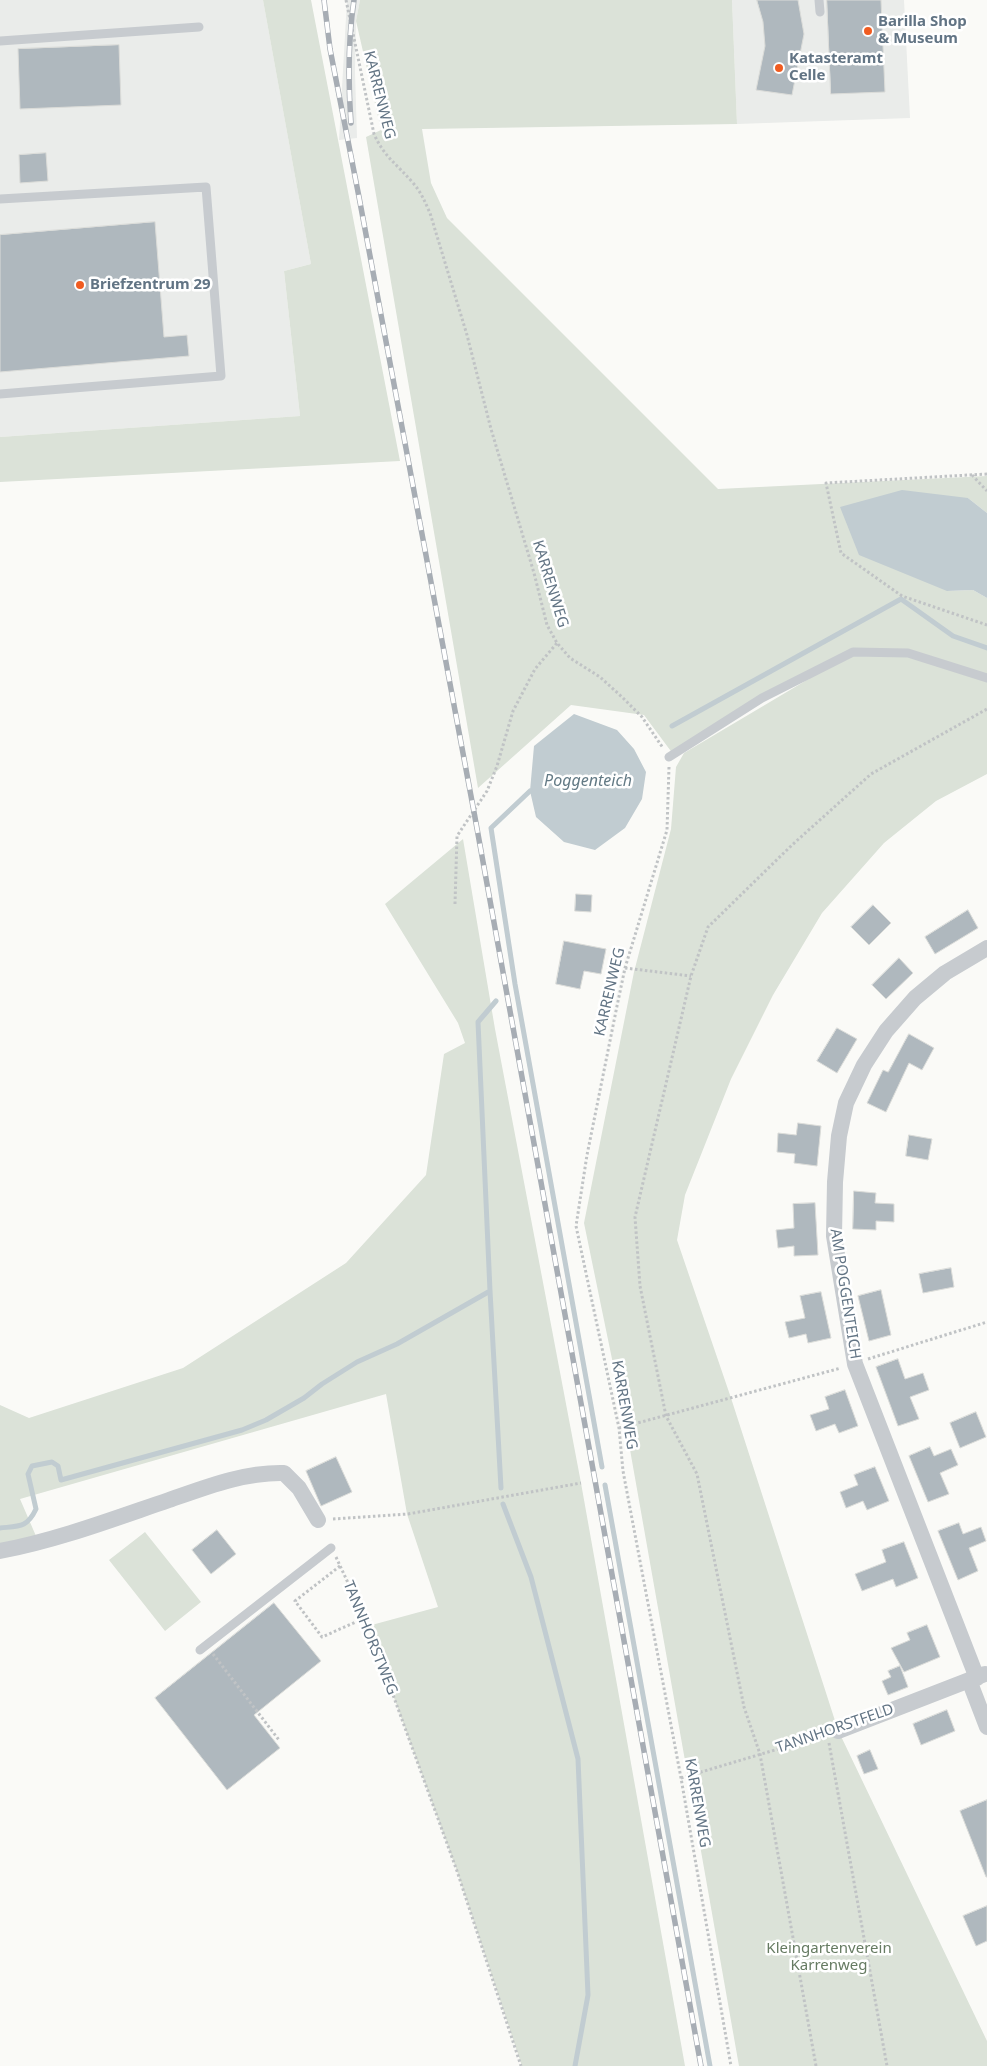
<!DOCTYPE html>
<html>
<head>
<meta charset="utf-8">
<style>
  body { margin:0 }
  canvas { display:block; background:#fafaf7 }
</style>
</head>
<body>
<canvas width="987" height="2066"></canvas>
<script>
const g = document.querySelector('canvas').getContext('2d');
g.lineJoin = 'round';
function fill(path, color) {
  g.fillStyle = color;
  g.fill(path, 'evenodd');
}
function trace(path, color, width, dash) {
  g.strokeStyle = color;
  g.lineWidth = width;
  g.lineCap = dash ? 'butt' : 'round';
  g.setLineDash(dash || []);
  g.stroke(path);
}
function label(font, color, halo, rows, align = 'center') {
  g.font = font + ' "Noto Sans",sans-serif';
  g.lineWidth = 5;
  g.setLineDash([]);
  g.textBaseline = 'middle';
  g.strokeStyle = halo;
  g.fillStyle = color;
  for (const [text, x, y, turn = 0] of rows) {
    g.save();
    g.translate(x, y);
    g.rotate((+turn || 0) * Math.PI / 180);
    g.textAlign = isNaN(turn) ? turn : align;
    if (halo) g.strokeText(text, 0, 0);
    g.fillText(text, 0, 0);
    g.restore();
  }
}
const built = new Path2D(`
  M0 0H263L311 264 284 271 300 416 0 437Z
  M347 0H360L356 21 355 72 357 138 339 140Z
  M732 0H904L910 118 737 124Z`);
const green = new Path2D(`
  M263 0H311L400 461 0 482V437L300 416 284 271 311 264Z
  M360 0H732L737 124 422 129 431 183 447 218 718 489 987 476V513L968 498 947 591 973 590 987 598V774L936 801 884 843 822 913 773 995 731 1079 685 1195 677 1240 731 1398 838 1730 987 2041V2066H739L626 1427 584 1223 634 972 671 829 676 767 684 753 844 658 762 699 673 754 644 715 571 705 478 788 366 137 381 130 356 21Z
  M463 839 495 1029 581 1483 685 2066H522L457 1871 368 1626 438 1607 407 1514 386 1394 20 1499 39 1543 0 1550V1405L29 1418 183 1368 346 1263 426 1175 444 1054 465 1043 458 1023 385 904Z
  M145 1532 201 1602 165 1631 109 1560Z`);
const water = new Path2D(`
  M902 490 968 498 987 513V598L973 590 947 591 859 555 840 507Z
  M574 714 617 730 634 749 646 772 642 799 625 828 595 850 564 842 536 817 530 791 534 746Z`);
const stream = new Path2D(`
  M672 726 901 599 953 636 987 648
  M530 791 491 828 515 984 602 1467
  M496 1001 478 1022 490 1291 501 1488
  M605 1485 710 2066
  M503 1504 531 1577 578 1759 588 1995 575 2066
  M0 1528C19 1526 27 1528 36 1509L28 1474 32 1466 52 1462 58 1466 61 1480 242 1430 266 1420 304 1398 322 1384 357 1362 397 1344 490 1291`);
const building = new Path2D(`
  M757 0H798L804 34 792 95 756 90 765 46 763 22Z
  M827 0H881L885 92 831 94Z
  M119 45 121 105 20 109 18 49Z
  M46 153 48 181 20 183 19 155Z
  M155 222 164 337 187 335 189 356 0 372V235Z
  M576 894 592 895 591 912 575 911Z
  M873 905 891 923 869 945 851 927Z
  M968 910 978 928 935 954 925 937Z
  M564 941 606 949 601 974 584 971 580 989 556 984Z
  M899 958 913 973 886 999 872 985Z
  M837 1028 857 1039 837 1073 817 1061Z
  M909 1034 934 1048 922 1070 909 1063 886 1112 867 1103 883 1070 888 1072Z
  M798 1123 821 1126 817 1166 794 1163 795 1154 777 1152 778 1133 796 1135Z
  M909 1135 932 1139 928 1160 906 1156Z
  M854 1191 876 1193 875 1203 894 1204V1222L876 1221V1230L853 1229Z
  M815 1203 818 1255 794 1256V1246L778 1248 776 1230 794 1228 793 1204Z
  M951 1268 954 1287 923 1293 919 1274Z
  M881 1290 891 1335 869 1341 858 1296Z
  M821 1292 831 1338 808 1343 806 1334 789 1338 785 1322 805 1318 800 1296Z
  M898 1359 905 1379 923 1373 929 1390 910 1397 919 1419 898 1426 876 1367Z
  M845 1390 858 1426 839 1433 835 1424 816 1431 810 1415 829 1409 825 1397Z
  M976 1412 986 1437 960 1448 950 1423Z
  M930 1447 934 1456 951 1449 958 1465 940 1473 949 1494 928 1502 909 1456Z
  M336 1457 352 1492 321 1506 306 1471Z
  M875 1467 889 1501 867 1510 863 1501 846 1508 840 1492 858 1485 854 1475Z
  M959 1523 963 1534 981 1527 986 1541 969 1548 978 1571 958 1580 938 1531Z
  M217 1530 236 1554 211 1574 192 1550Z
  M904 1542 918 1578 896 1587 893 1579 862 1591 855 1574 886 1562 882 1550Z
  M274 1603 321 1661 254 1715 280 1748 227 1790 155 1698Z
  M927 1625 940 1657 904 1672 891 1648 910 1640 907 1633Z
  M900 1666 908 1687 888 1695 882 1681 891 1677 888 1671Z
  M947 1710 955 1731 921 1745 913 1724Z
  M870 1750 878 1769 864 1774 857 1756Z
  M987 1800V1877H986L960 1811Z
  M987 1906V1941L976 1946 963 1916Z`);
const path = new Path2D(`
  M346 0 374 134C384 157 398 165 413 183 421 192 425 202 430 213L467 335 491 429 534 573 547 625 557 643 570 658 600 677 622 697 642 717 663 748
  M987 474 826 483 841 553 902 596 987 625
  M972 475 987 491
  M669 767 667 830 625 968 617 1006 587 1155 576 1226 619 1428 623 1471 681 1778 731 2066
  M455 904 457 836 487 791 497 766 513 711 535 669 557 643
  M625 968 691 976
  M868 1359 987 1322
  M619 1428 841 1368
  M333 1519 408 1514 581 1483
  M336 1557 368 1626 457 1871 521 2066
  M340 1566 295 1601 322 1637 365 1618
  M213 1654 279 1740
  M829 1743 887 2066
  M681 1778 825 1735
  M816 2066 760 1754 744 1707 697 1474 666 1416 640 1286 635 1217 691 976 708 927 792 845 871 774 987 709`);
const service = new Path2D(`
  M819 0 820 12
  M0 41 199 27
  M0 199 206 187 221 376 0 394
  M669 757 762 698 853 652 908 653 987 678
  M200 1650 331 1548`);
const minor = new Path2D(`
  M0 1551C58 1540 113 1519 169 1500 206 1487 244 1472 284 1473L299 1488 318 1520
  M977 1678 855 1364 834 1236 835 1182 839 1136 846 1103 864 1065 886 1031 915 998 945 973 987 948
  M969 1680 987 1727
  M838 1731 985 1674`);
const rail = new Path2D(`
  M324 0 330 49 359 197 474 812 701 2066
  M351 123C348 82 348 40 354 0`);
const markers = [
  [868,31,5,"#f05c21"],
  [779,68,5,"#f05c21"],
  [80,285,5,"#f05c21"]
];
const poiNames = [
  ["Barilla Shop",878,22],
  ["& Museum",878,39],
  ["Katasteramt",789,59],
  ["Celle",789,76],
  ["Briefzentrum 29",90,285]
];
const streetNames = [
  ["KARRENWEG",379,95,76],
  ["KARRENWEG",550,584,73],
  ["KARRENWEG",610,992,-77],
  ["AM POGGENTEICH",845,1294,81],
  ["KARRENWEG",624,1405,80],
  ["TANNHORSTWEG",370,1638,68],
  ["TANNHORSTFELD",835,1729,-19],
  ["KARRENWEG",697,1803,80]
];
const parkNames = [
  ["Kleingartenverein",829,1949],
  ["Karrenweg",829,1966]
];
const waterNames = [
  ["Poggenteich",588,781]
];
fill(built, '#eaecea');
fill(green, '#dbe2d8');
fill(water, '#c1ccd1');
trace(stream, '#c1ccd1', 5);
fill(building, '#afb8be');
trace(building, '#dbdcd9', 1);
trace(path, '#c0c3c5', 3, [2.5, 2.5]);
trace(service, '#c7cbcf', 9);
trace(minor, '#c7cbcf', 16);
trace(rail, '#a7adb4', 5.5);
trace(rail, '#fff', 4, [11]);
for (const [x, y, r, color] of markers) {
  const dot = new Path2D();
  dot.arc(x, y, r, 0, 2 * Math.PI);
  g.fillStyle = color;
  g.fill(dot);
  trace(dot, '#fff', 2);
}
label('bold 15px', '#627484', '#fff', poiNames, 'left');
label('15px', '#627484', '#fff', streetNames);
label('15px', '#667b62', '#fff', parkNames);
label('italic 16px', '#637a85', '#fff', waterNames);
</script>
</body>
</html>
